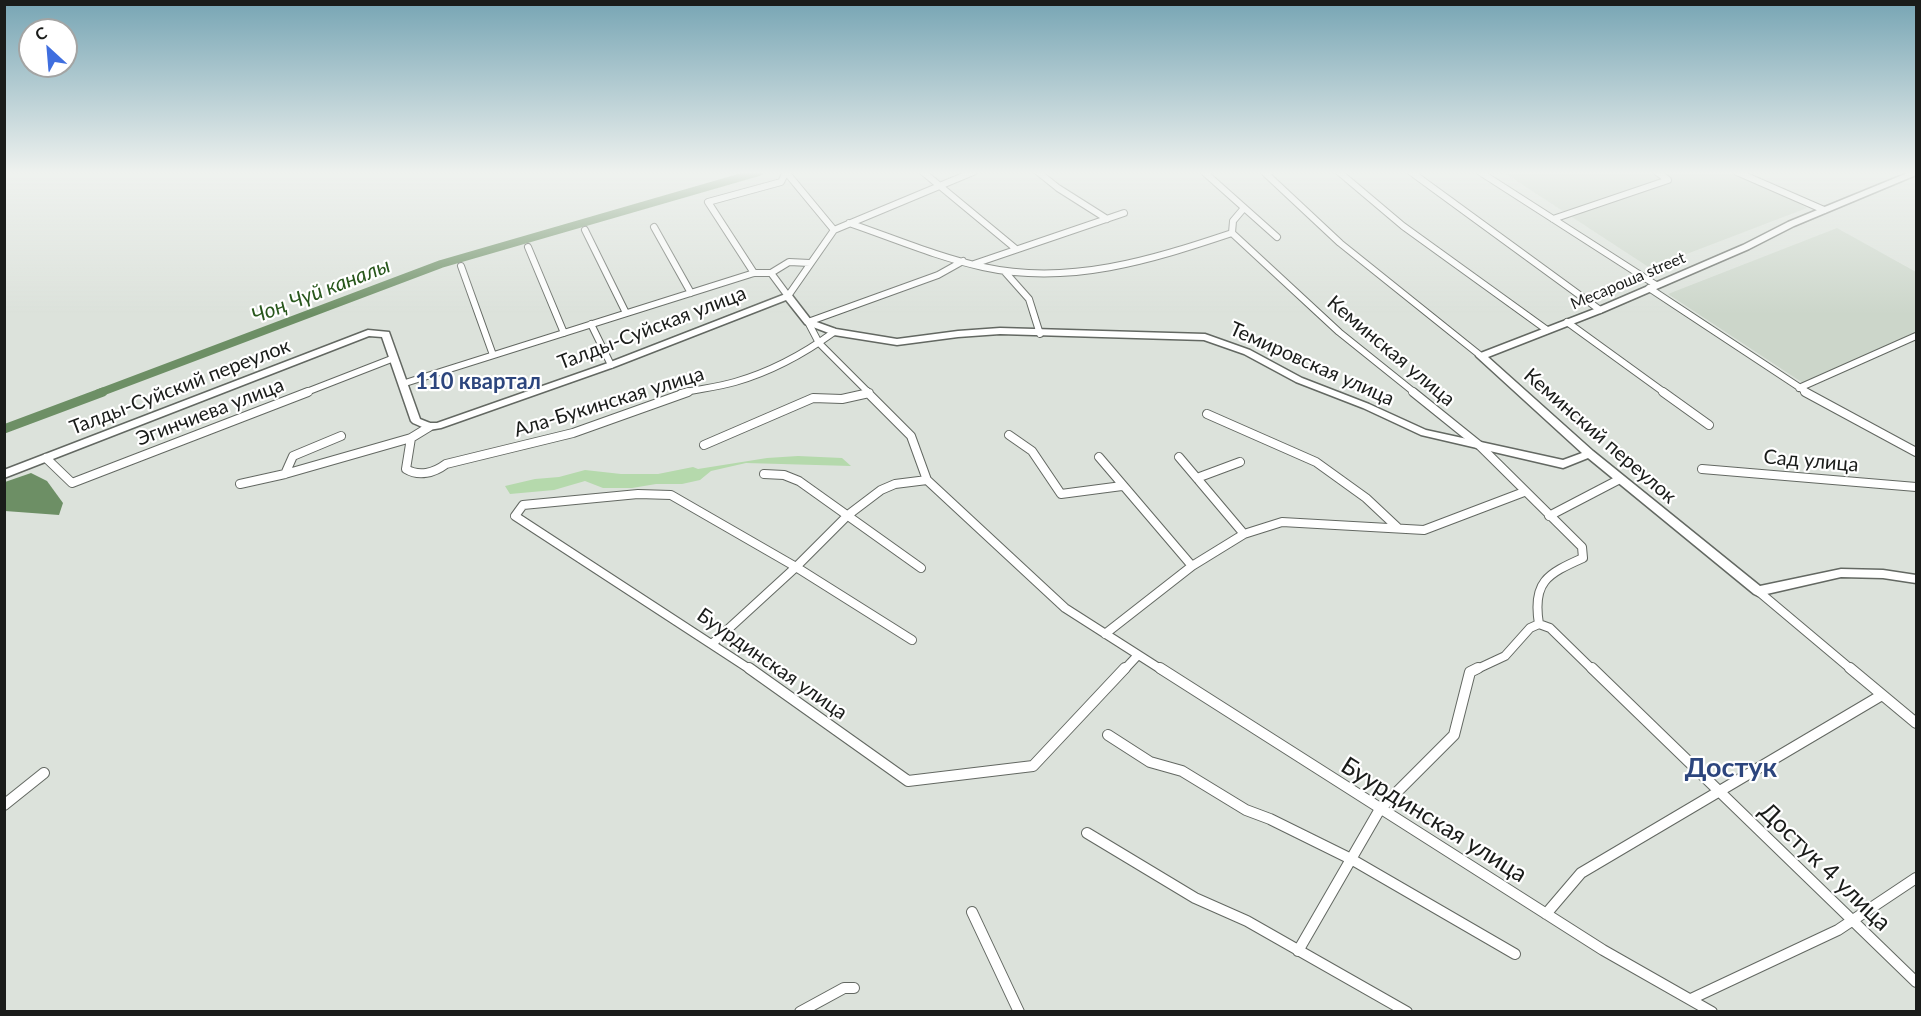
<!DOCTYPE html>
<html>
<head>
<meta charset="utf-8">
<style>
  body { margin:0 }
  #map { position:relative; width:1921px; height:1016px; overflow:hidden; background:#dce2db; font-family:Lato,sans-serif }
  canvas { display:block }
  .frame { position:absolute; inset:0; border:6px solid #1a1c1a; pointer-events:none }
  .north { position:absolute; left:18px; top:18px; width:60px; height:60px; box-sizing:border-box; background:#fff; border:2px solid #a3a4a3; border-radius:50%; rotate:334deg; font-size:16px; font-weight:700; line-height:24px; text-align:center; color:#1a1c1a }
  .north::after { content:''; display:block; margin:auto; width:21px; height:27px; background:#3f6edf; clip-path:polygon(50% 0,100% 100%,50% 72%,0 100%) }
</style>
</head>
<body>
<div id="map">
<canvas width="1921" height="1016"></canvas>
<div class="frame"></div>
<div class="north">С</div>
</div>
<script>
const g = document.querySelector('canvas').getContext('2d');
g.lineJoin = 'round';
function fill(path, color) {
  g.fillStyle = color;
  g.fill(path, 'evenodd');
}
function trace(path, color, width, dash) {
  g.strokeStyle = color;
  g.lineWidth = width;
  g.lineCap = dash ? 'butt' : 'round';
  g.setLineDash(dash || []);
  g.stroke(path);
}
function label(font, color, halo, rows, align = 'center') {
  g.font = font + ' Lato,sans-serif';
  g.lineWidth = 4.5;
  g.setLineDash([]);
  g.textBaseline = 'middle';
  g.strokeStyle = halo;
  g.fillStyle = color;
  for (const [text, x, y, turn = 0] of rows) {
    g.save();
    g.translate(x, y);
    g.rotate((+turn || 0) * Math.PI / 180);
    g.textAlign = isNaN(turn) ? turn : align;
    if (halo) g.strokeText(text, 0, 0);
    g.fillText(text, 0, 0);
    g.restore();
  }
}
const built = new Path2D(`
  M1503 172H1745L1807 208 1650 268Z
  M1837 228 1916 272V332L1803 383 1668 294Z`);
const green = new Path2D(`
  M798 456 842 458 851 466 746 463 711 471 700 480 682 484H656L632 488H603L585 481 554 490 510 494 505 486 535 479 559 477 585 470 621 474H658L693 467 698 469 767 458Z`);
const water = new Path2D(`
  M31 473 47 481 63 503 59 515 5 511V482Z`);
const canalFar1 = new Path2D(`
  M99 393 441 264 759 172`);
const canal = new Path2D(`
  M4 429 103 392`);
const minorFar2 = new Path2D(`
  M786 172 834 230
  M923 172 1016 249
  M1038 172 1058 188 1107 219
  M1204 172 1277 237
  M1264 172 1340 243 1481 356
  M1339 172 1403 226 1547 330
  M1411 172 1600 310
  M1480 172 1656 285
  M1737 172 1824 210
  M1244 208 1233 221 1232 233 1339 332 1415 393
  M1553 219 1668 180 1657 172
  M849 223C893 238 937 257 983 267 1069 286 1151 260 1232 233
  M654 227 691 293
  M585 230 626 313
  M528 247 564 333
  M974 264 1124 213
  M461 266 493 355
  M1005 272 1029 299 1040 334
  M754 273 708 202 781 182 786 172
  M771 273 788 296 834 230 973 172
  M771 273 789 262 810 263
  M1649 288 1808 393
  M1567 322 1665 393
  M591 324 611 365
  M402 384 754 273H771
  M1799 388 1916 336
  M304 393 394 358
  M681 393C699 389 718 387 735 382 770 372 805 353 834 332
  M869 393 819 343 808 322 938 275 963 261`);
const minorFar1 = new Path2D(`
  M867 392 911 436 927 480 1065 608 1162 670
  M1413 392 1480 446 1582 547 1583 558C1547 574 1532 582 1539 624
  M1663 392 1709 425
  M1805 392 1916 452
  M1207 414 1316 462 1366 498 1398 528
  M1009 435 1032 451 1061 494 1122 486
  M411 438 406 469C419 477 434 473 446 464L573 433 688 392
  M704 445 813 398 842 399 869 393
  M1099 457 1192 566
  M1179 457 1244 534
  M46 458 72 483 308 392
  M1702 469 1916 487
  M285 474 293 456 341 436
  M764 474 784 475 799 481 921 568
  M1197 478 1240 462
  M240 484 285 474 411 438 429 427
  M1549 516 1620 479
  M1758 591 1852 670
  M1105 634 1192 566 1244 534 1282 522 1424 530 1524 492
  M713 643 796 567 848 515 881 490 895 484 927 480
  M751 670 515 516 523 505 638 494 671 495 796 567 912 640
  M1124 670 1138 655
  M1475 670 1505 656 1530 628 1539 624 1550 628 1593 670`);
const minor = new Path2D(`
  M749 668 908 781 1033 766 1125 668
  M1160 668 1603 950 1712 1012
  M1592 668 1916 982
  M1850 668 1916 723
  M1108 735 1150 762 1182 771 1246 810 1270 819 1351 859 1515 954
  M4 805 44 773
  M1087 833 1195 898 1247 921 1407 1012
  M972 912 1019 1012
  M1546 914 1581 873 1882 695
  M1298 951 1380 809 1454 735 1470 672 1478 668
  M1691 999 1838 930 1916 878
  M800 1012 844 988H854`);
const tertiary = new Path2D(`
  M1910 172H1916V175L1794 226 1749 249 1603 312 1488 357 1593 451 1760 586 1841 569 1883 570 1916 575V583L1883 578 1841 577 1758 596 1754 594 1588 458 1563 468 1421 435 1363 408 1296 382 1244 354 1204 340 1000 334 958 337 897 345 834 335 805 324 786 300 614 367 441 428 429 430 413 423 411 421 382 337 369 336 4 478V470L368 330 389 332 420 419 430 423H437L608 363 788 293 791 294 811 320 836 329 897 339 958 331 1000 328 1205 334 1250 350 1302 378 1369 404 1426 430 1563 460 1582 453 1478 358 1476 356 1478 354 1597 308 1743 245 1788 222Z`);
const farStreetnames = [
  ["Месароша street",1628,281,-23]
];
const streetNames = [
  ["Талды-Суйская улица",652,328,-21],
  ["Кеминская улица",1391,351,40],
  ["Темировская улица",1312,364,24],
  ["Талды-Суйский переулок",180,387,-21],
  ["Ала-Букинская улица",609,402,-17],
  ["Эгинчиева улица",210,412,-21],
  ["Кеминский переулок",1600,436,41],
  ["Сад улица",1811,461,5],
  ["Буурдинская улица",772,664,35]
];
const waterNames = [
  ["Чоң Чүй каналы",321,291,-21]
];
const quarterNames = [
  ["110 квартал",478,382]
];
const nearStreetnames = [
  ["Буурдинская улица",1434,820,32],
  ["Достук 4 улица",1825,867,44]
];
const nearQuarternames = [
  ["Достук",1731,768]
];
fill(built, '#ccd6ca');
fill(green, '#b5d9ac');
fill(water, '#6d8f65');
trace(canalFar1, '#6d8f65', 8);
trace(canal, '#6d8f65', 9);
trace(minorFar2, '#636862', 8);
trace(minorFar1, '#636862', 10);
trace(minor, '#636862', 12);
trace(tertiary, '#636862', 3);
trace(minorFar2, '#fff', 6);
trace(minorFar1, '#fff', 8);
trace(minor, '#fff', 10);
fill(tertiary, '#fff');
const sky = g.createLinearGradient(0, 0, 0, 314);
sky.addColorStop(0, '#77a5b4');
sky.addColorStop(0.55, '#eff2ef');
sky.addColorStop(1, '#eff2ef00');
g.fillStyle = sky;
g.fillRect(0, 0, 1921, 314);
label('16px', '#1a1c1a', '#fff', farStreetnames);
label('20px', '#1a1c1a', '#fff', streetNames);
label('italic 21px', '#28571c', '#fff', waterNames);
label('bold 22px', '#2c457d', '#fff', quarterNames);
label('24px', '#1a1c1a', '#fff', nearStreetnames);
label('bold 27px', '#2c457d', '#fff', nearQuarternames);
</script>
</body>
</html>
